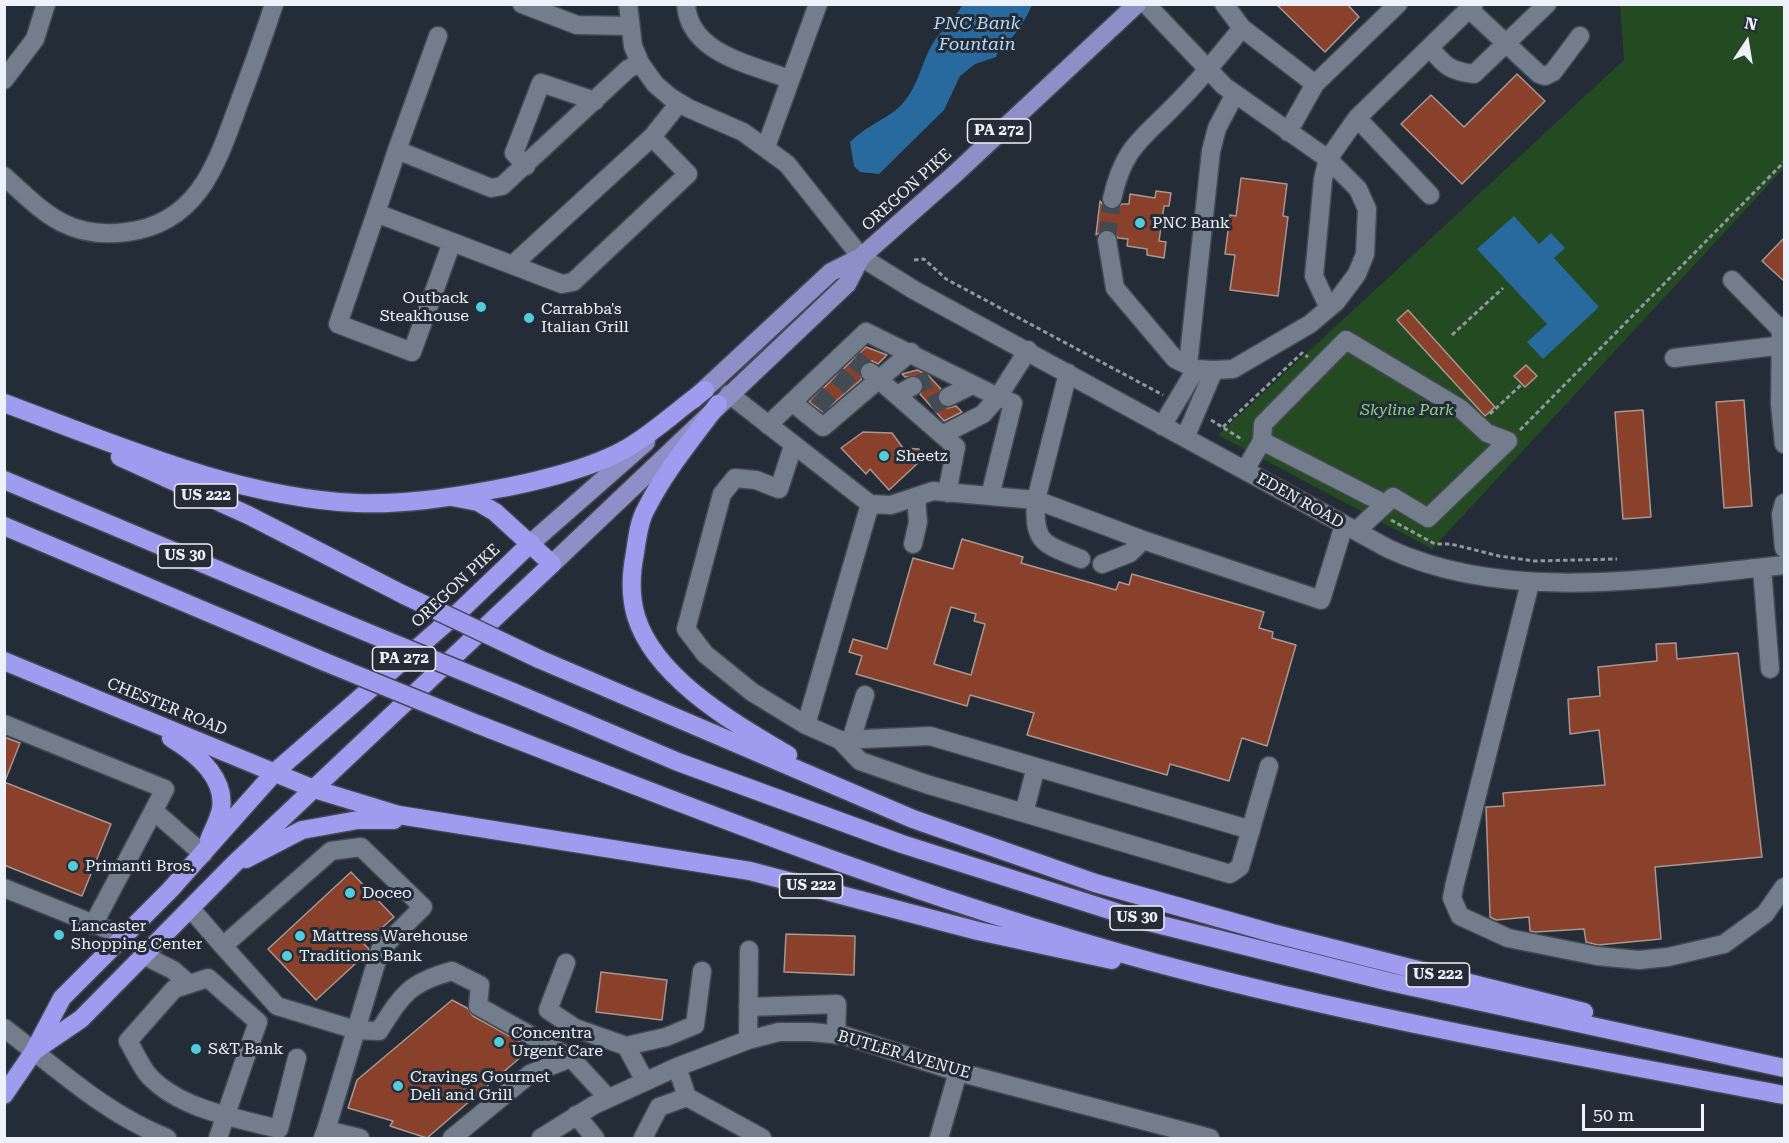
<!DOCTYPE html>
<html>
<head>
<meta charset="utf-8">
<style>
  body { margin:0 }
  #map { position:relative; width:1789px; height:1143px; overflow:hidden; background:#242c37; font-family:"Roboto Serif",serif }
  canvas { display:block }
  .frame { position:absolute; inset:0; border:6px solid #edf2fa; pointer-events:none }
  .north { position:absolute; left:1717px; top:12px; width:60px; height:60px; -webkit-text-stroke:4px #242c37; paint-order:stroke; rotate:12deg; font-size:16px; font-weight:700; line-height:24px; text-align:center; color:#edf2fa }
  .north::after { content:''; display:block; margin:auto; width:21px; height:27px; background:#edf2fa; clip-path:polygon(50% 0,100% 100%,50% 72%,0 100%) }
  .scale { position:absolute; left:1582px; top:1104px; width:122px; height:27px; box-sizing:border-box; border:3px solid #edf2fa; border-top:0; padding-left:8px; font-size:18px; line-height:21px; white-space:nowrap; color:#edf2fa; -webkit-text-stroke:4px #242c37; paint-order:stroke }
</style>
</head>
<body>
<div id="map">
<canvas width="1789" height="1143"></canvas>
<div class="frame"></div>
<div class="north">N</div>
<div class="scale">50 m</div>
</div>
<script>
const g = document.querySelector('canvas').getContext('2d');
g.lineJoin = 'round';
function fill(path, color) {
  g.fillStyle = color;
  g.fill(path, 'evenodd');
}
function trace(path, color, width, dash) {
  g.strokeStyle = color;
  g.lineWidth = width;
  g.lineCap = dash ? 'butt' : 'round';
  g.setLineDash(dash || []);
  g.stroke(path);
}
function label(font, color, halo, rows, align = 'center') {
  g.font = font + ' "Roboto Serif",serif';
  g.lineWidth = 6;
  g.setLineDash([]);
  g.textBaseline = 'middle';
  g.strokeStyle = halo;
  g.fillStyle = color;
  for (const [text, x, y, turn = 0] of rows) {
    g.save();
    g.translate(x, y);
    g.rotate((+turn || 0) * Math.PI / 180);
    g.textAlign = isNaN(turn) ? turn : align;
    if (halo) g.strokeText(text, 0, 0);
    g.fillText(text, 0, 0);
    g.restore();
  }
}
const green = new Path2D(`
  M1620 5H1784V168L1432 549 1218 435 1624 60Z`);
const water = new Path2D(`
  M963 4 1032 5C1027 16 1022 25 1014 35 1005 46 1003 40 996 57L975 64 960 76 944 110 879 174 860 172 854 166 850 142C864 128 881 121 896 110 920 90 920 60 937 37 946 26 955 18 963 4Z
  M1514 216 1539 244 1551 233 1565 248 1554 258 1599 307 1543 359 1527 342 1547 324 1477 249Z`);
const building = new Path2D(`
  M1276 4H1347L1359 17 1325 52Z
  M1517 74 1545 101 1462 184 1401 124 1431 95 1464 127Z
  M1241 178 1287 184 1283 216 1288 217 1278 296 1230 290 1235 255 1225 254 1230 215 1236 216Z
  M1156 191 1171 193 1169 206H1164L1159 241 1166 242 1164 258 1147 255V249L1127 246 1128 239 1118 238 1110 229H1105L1096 235 1100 201 1105 207 1114 210 1122 204H1129L1130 194 1155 198Z
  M1785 237V282L1762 261Z
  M1408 310 1495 407 1485 416 1397 320Z
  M866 347 887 355 878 364 872 361 862 364 859 370 862 379 823 412 809 402Z
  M1526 365 1537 376 1525 387 1514 376Z
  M917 370 928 375 941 389 937 397 941 406 948 408 956 406 962 412 944 421 920 394 924 387 922 380 918 376 905 377 902 374Z
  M1744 400 1752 506 1724 508 1716 402Z
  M1643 410 1651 517 1623 519 1615 412Z
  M863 432 892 433 903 448 919 449 918 463 889 490 870 469 866 474 841 448Z
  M962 539 1023 557 1021 563 1116 590 1119 582 1129 585 1132 574 1264 612 1259 628 1273 632 1272 638 1296 645 1267 746 1242 738 1229 781 1170 764 1167 775 1027 735 1034 713 970 695 967 706 856 674 862 656 849 652 853 639 887 649 913 558 953 569ZM951 607 976 614 974 621 985 624 971 675 934 664Z
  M1676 643 1677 659 1738 653 1762 857 1655 867 1661 939 1598 945 1586 942 1584 929 1535 932 1530 931 1529 917 1496 920 1490 917 1486 807 1504 806 1503 793 1605 785 1599 730 1570 734 1568 699 1600 696 1598 667 1657 661 1656 644Z
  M4 737 20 743 5 781H4Z
  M4 782 111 824 82 896 4 865Z
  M351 872 394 917 364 944 369 949 367 953 316 1000 268 949Z
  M786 934 855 936 854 975 784 972Z
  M601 972 667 980 662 1020 596 1012Z
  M452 1000 467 1008 473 1016 524 1044 518 1052 522 1056 427 1138 390 1126 393 1121 348 1108 357 1080Z`);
const minorTunnel = new Path2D(`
  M1107 240 1112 199
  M854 359 870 372
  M837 375 852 388
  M913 386 931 379
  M817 394 832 408
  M931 406 948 397`);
const path = new Path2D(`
  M914 260 924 259 946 279 1163 395
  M1452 335 1503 288
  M1490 414 1522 384
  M1211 420 1243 440
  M1223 427 1302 353 1308 357
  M1520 430 1784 162
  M1391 520 1435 544H1451L1499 556 1534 561 1617 559`);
const minor = new Path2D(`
  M522 4 577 25 629 26
  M628 4 633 46 640 63 655 84 670 97 688 108 743 132 787 164 861 257 914 290 1389 549C1508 604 1658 578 1784 565
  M686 4C689 54 751 64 789 79
  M1224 4 1242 28 1315 84 1398 4
  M1469 9 1539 74 1545 76 1553 72 1580 36
  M438 36 397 150 491 188 502 186 628 69 640 63
  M1430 48C1445 66 1450 71 1474 74L1547 4
  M4 80 35 39 46 4
  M1357 118 1430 195
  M1288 132 1315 84
  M766 147 818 4
  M526 166 514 153 541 83 595 101
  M4 176C44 213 69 240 127 232 199 223 217 163 239 103 251 71 263 38 274 4
  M1112 199C1124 145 1143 139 1178 102 1201 79 1221 54 1242 28
  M376 213 397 150
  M1107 240 1115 288 1175 359 1196 369 1214 370 1233 369 1310 324 1336 302 1357 274 1365 254 1367 209 1358 189 1328 159 1224 86 1146 4
  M452 242 412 352 338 324 376 213 515 266 518 260 652 137 679 103
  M515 266 562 284 573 282 688 174 652 137
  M1732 280 1781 330
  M1329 308 1314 276 1323 179 1328 159 1357 118 1474 4
  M1784 326 1781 330 1780 404 1784 444
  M1674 358 1784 345
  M1188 365 1211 151 1217 128 1235 94
  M870 372 956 447 947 493
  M729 394 870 504 891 505 933 491 1036 500 1068 373
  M897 395 913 386
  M948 397 972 385
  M792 402 823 427 911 352
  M768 425 866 332 998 397 1028 350
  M1162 426 1196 369
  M942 435 983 414 998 397 1013 403 990 496
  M1185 438 1214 370
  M1262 441 1385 504
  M793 446 779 489 756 480 735 478 722 494 686 629 705 654 752 692 806 725 840 740 860 761 926 784 1230 874 1240 867 1269 766
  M1245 470 1262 441 1263 424 1346 340 1461 409 1487 433 1508 441 1428 518 1393 497 1356 531
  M1784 503 1781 514 1784 548
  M913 544 918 522 916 497
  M1081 559C1044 544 1033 544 1036 500L1143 540 1321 600 1344 525
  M1102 564 1130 553 1143 540
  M1762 568 1770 669
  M1530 583 1454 887 1452 898 1460 916 1508 938 1597 956 1639 960 1668 957 1724 944 1765 914 1784 887
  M4 724 165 789 93 925
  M806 725 870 504
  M840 740 930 736 1251 830
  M851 740 865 695
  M154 811 203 854
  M1024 813 1036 767
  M4 888 124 936
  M191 909 223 946 331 851 361 847 423 907 380 950 326 1130
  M223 946 277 1006 356 1030 379 1031C402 995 408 983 452 971L480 985 478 1006 571 1058
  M145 956 173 970 189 984
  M566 963 548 1010 575 1028 626 1046 645 1081
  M748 1007 837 1004 836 1035
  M4 1028C57 1068 104 1113 167 1138
  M748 1040 749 950
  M626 1046 666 1037 695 1025 702 971
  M677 1067 687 1097 762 1138
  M576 1115 595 1138
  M218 1138C231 1100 244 1061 258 1022L208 978 174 989 128 1041C135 1052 141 1068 150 1077 182 1110 237 1118 279 1129L297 1058
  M323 1138 326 1130 360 1138
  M452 1138 530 1074 571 1058 608 1098
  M541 1138 594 1105 677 1067 748 1040 779 1032H811L843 1035 958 1072 1210 1138
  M643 1138 659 1107 687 1097
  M939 1138 958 1072`);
const major = new Path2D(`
  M693 400 831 272 861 257 956 173 1137 4
  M531 543 646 442
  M552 564 847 284 861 257`);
const highway = new Path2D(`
  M4 403C118 445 234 497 356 503 401 505 447 498 491 490 532 483 594 468 629 447 656 431 680 408 705 390
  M718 404C693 438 665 471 646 509 639 521 637 539 635 553 631 573 630 596 636 616 655 679 736 724 788 755
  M120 457 248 515 404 595
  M4 480 366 632
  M4 526 325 662
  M539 659 913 819 1095 883 1272 933 1584 1012
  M4 661 314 789 399 815 750 871 978 931 1112 960
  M513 692 678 762 902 844 1141 920 1390 982 1784 1068
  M477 724C713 816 948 910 1194 973 1389 1023 1587 1058 1784 1095
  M171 738C194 752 226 777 221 809 219 819 213 830 209 840
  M246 859 302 830 358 820H394
  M34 1051 81 1019 234 864 552 564 495 512 478 502 452 497
  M4 1095 34 1051 62 998 170 890 275 772 461 610 531 543`);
const highwayBridge = new Path2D(`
  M404 595 539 659
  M366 632 513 692
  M325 662 477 724`);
const markers = [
  [1140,223,6,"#52cbda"],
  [481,307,6,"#52cbda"],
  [529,318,6,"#52cbda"],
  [884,456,6,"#52cbda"],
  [73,866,6,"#52cbda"],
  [350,893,6,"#52cbda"],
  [59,935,6,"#52cbda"],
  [300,936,6,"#52cbda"],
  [287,956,6,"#52cbda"],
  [499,1042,6,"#52cbda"],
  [196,1049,6,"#52cbda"],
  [398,1086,6,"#52cbda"]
];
const shields = [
  [999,131,63],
  [206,496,63],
  [185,556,54],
  [404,659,63],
  [811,886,63],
  [1137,918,54],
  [1438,975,63]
];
const shieldNames = [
  ["PA 272",999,131],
  ["US 222",206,496],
  ["US 30",185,556],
  ["PA 272",404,659],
  ["US 222",811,886],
  ["US 30",1137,918],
  ["US 222",1438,975]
];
const streetNames = [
  ["OREGON PIKE",907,190,-42],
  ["EDEN ROAD",1300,501,29],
  ["OREGON PIKE",456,586,-43],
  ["CHESTER ROAD",167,707,22],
  ["BUTLER AVENUE",904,1055,16]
];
const poiNames = [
  ["PNC Bank",1152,223],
  ["Outback",469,298,"right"],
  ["Steakhouse",469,316,"right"],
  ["Carrabba's",541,309],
  ["Italian Grill",541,327],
  ["Sheetz",896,456],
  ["Primanti Bros.",85,866],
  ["Doceo",362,893],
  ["Lancaster",71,926],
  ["Shopping Center",71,944],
  ["Mattress Warehouse",312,936],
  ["Traditions Bank",299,956],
  ["Concentra",511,1033],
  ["Urgent Care",511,1051],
  ["S&T Bank",208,1049],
  ["Cravings Gourmet",410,1077],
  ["Deli and Grill",410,1095]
];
const parkNames = [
  ["Skyline Park",1407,410]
];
const waterNames = [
  ["PNC Bank",977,24],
  ["Fountain",977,45]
];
fill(green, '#234a21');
fill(water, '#296a9e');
fill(building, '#8a412b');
trace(building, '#a99791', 1.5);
trace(minorTunnel, '#424a54', 18, [18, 9]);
trace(minor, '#434954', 21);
trace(major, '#434954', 21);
trace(highway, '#434954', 21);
trace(path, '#9097a0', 3, [4.5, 3]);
trace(minor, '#747d8b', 18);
trace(major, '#8e8fc7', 18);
trace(highway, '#9f9bef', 18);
trace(highwayBridge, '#434954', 21, []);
trace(highwayBridge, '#9f9bef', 18);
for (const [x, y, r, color] of markers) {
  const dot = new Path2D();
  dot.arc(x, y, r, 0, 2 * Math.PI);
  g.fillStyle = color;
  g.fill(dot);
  trace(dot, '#242c37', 2);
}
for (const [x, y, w] of shields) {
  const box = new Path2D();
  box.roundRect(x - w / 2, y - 12, w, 24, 4.5);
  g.fillStyle = '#242c37';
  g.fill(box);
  trace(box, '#edf2fa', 1.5);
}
label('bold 15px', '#edf2fa', null, shieldNames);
label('16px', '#edf2fa', '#242c37', streetNames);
label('16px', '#edf2fa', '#242c37', poiNames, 'left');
label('italic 16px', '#88d482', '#242c37', parkNames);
label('italic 18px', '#badaf9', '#242c37', waterNames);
</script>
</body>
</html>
